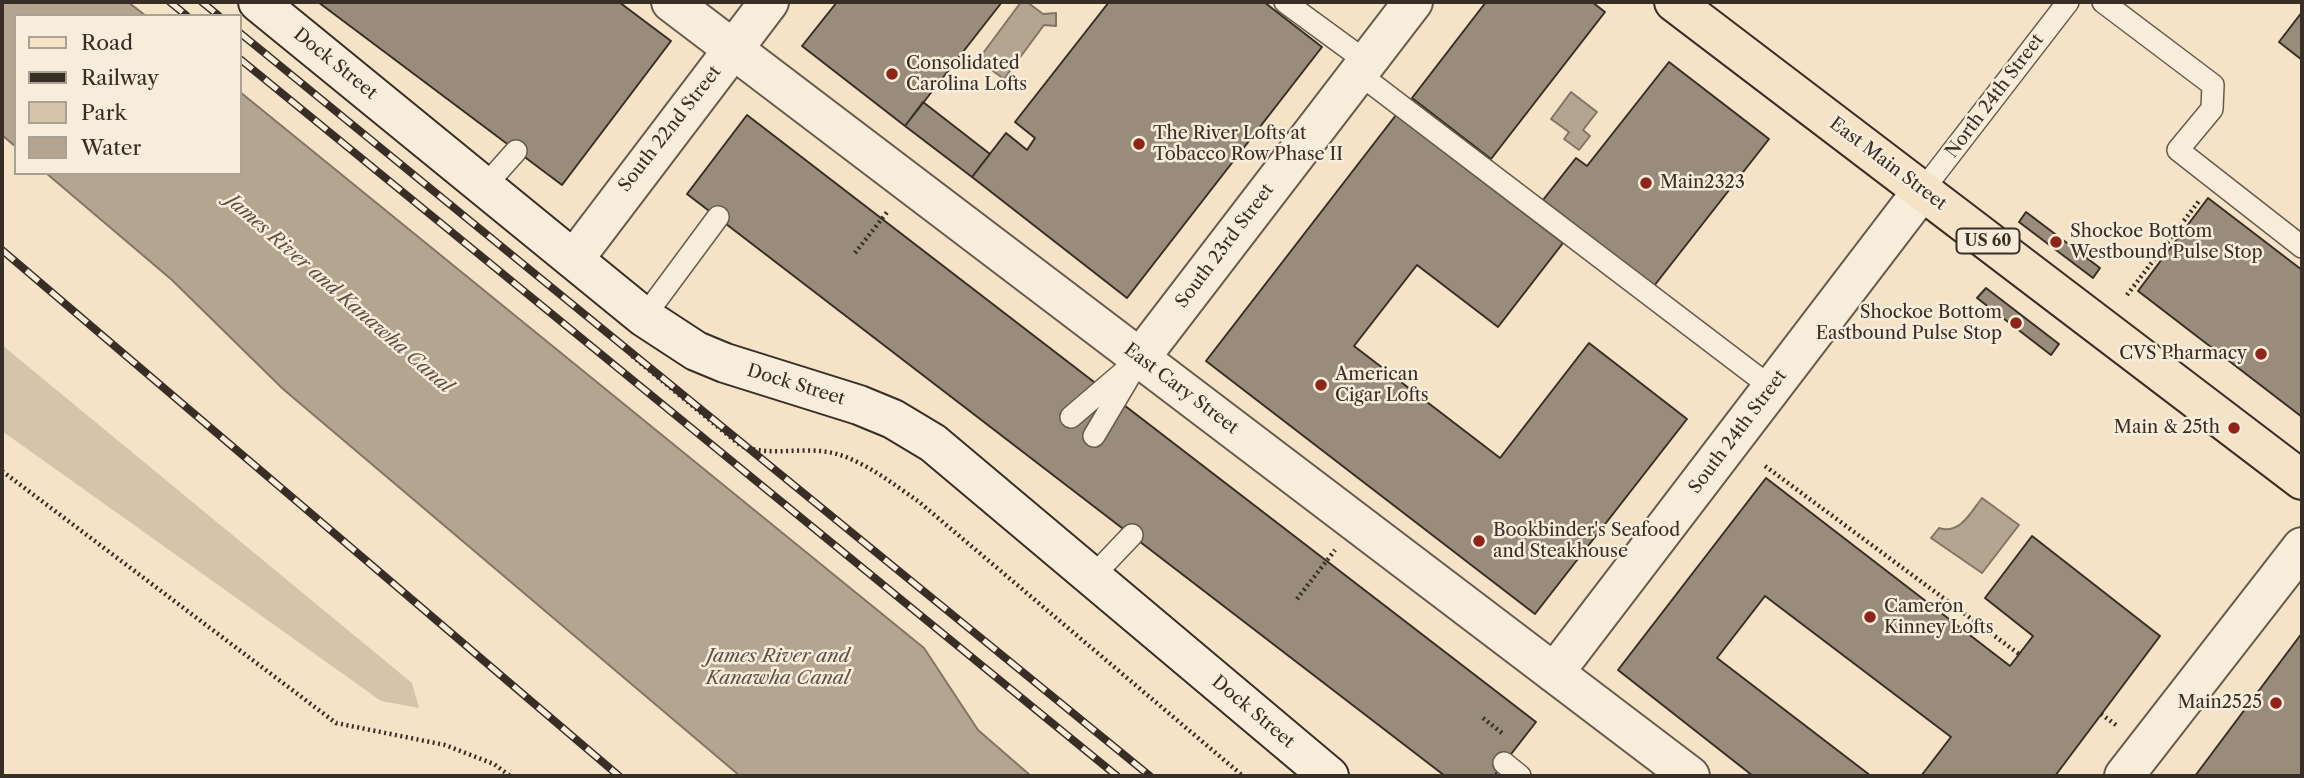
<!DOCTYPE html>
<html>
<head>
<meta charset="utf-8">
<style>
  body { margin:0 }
  #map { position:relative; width:2304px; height:778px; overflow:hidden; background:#f4e3c7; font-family:"Libre Caslon Text",serif }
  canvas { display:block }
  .frame { position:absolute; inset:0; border:4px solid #382e26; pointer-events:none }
  .legend { position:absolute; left:14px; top:14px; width:228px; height:161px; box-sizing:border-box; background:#f8eddb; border:2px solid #aba193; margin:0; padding:9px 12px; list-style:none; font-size:21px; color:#382e26 }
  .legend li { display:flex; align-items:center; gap:14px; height:35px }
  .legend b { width:35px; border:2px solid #aba193 }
</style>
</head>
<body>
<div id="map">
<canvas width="2304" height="778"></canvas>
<div class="frame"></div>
<ul class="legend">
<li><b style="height:9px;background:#f4e3c7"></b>Road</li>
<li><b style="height:9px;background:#382e26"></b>Railway</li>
<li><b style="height:19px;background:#d4c4ac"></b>Park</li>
<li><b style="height:19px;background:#b4a590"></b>Water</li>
</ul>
</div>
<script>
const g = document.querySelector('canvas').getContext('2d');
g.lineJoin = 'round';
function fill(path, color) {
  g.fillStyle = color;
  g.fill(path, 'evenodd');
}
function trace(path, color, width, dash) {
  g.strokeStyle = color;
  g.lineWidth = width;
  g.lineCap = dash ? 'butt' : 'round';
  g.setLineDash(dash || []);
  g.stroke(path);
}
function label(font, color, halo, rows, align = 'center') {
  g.font = font + ' "Libre Caslon Text",serif';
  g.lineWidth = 5;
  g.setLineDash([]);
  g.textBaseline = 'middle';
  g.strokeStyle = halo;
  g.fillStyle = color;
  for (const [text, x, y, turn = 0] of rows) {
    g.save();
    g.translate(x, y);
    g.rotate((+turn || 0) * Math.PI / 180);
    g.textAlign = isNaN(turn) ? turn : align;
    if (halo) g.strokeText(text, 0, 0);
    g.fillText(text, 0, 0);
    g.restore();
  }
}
const green = new Path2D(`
  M2 345 412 683 419 708 381 701 2 431Z`);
const water = new Path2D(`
  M2 2H128L146 16H16V147L2 135Z
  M1021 2H1027L1043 14 1056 13V26L1044 25 1004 79 978 60Z
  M240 92 924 648 978 730 1031 776H740L283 389 172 280 46 173H240Z
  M1571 92 1597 112 1583 130 1590 136 1579 150 1564 139 1569 132 1551 119Z
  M1982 498 2019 525 1982 573 1931 538 1939 528C1960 535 1971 512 1982 498Z`);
const building = new Path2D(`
  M318 2H619L671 41 562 185Z
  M837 2H1002L905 126 802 46Z
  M1109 2H1264L1322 47 1127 298 972 177 1006 133 1027 150 1035 138 1015 122Z
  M1486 2H1592L1605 12 1491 159 1412 98Z
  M2302 12V60L2279 42Z
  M1669 62 1769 139 1654 286 1543 200 1576 158 1587 166Z
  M923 102 990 154 972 177 905 126Z
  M747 115 1536 722 1494 776H1445L687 194Z
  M1396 115 1563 243 1498 327 1417 265 1354 346 1500 458 1589 343 1687 419 1535 614 1206 361Z
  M2208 198 2302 270V417L2138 291Z
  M2026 212 2100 268 2093 278 2019 222Z
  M1986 288 2059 344 2051 355 1977 298Z
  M1766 478 2010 666 2033 636 1985 598 2032 536 2160 636 2055 776H1921L1951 737 1765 596 1717 658 1871 776H1753L1618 670Z
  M2302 633V776H2195L2198 772Z`);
const path = new Path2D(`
  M201 2 218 16
  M855 253 888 211
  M2127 295 2199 201
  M632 356 741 446C772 457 802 446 833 453 863 460 893 484 918 501L1243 776
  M1765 466 2019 654
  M2 471 336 723 445 745 494 764 510 776
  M1297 599 1335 550
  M2101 714 2116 725
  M1483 718 1502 733`);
const service = new Path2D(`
  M1285 2 1367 62
  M2103 2 2213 85 2212 109 2178 150 2302 247
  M1358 73 1772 388
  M485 186 516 151
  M1922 191 2068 2
  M644 317 718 217
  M1071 417 1140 358
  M1094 436 1132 372
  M1093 576 1132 535
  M1504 763 1520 776`);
const minor = new Path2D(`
  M671 2 1690 776
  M574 259 769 2
  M1140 358 1413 2
  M1554 673 1922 191
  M2124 776 2302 547`);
const secondary = new Path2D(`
  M258 2 644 317 696 351 725 363 859 405 893 419 933 443 1329 776`);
const primary = new Path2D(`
  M1674 2 2302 480`);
const rail = new Path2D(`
  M170 2 187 16
  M202 2 219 16
  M240 33 1150 776
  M240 59 1117 776
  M2 250 619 776`);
const markers = [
  [892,74,7,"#8f2418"],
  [1139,144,7,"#8f2418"],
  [1646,183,7,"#8f2418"],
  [2056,242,7,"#8f2418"],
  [2016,323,7,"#8f2418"],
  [2261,354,7,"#8f2418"],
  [1321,385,7,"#8f2418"],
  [2234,428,7,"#8f2418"],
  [1479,541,7,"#8f2418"],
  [1870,617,7,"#8f2418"],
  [2276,703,7,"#8f2418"]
];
const shields = [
  [1988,241,63]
];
const shieldNames = [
  ["US 60",1988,241]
];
const streetNames = [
  ["Dock Street",335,64,39],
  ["North 24th Street",1995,96,-53],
  ["South 22nd Street",670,129,-52],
  ["East Main Street",1888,164,37],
  ["South 23rd Street",1225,246,-53],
  ["Dock Street",796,385,17],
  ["East Cary Street",1181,389,37],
  ["South 24th Street",1738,432,-53],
  ["Dock Street",1253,712,40]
];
const poiNames = [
  ["Consolidated",906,64],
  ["Carolina Lofts",906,85],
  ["The River Lofts at",1153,134],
  ["Tobacco Row Phase II",1153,155],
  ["Main2323",1660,183],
  ["Shockoe Bottom",2070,232],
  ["Westbound Pulse Stop",2070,253],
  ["Shockoe Bottom",2002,313,"right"],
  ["Eastbound Pulse Stop",2002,334,"right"],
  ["CVS Pharmacy",2247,354,"right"],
  ["American",1335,375],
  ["Cigar Lofts",1335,396],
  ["Main & 25th",2220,428,"right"],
  ["Bookbinder's Seafood",1493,531],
  ["and Steakhouse",1493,552],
  ["Cameron",1884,607],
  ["Kinney Lofts",1884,628],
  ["Main2525",2262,703,"right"]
];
const waterNames = [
  ["James River and Kanawha Canal",339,294,41],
  ["James River and",778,657],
  ["Kanawha Canal",778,679]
];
fill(green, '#d4c4ac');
fill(water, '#b4a590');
trace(water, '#827566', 2);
fill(building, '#9a8c7a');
trace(building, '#382e26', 2);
trace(service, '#675b4e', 24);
trace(minor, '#675b4e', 42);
trace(secondary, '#382e26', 42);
trace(primary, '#382e26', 42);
trace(path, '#382e26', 4.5, [2, 3.5]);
trace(service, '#f8eddb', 21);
trace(minor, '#f8eddb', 38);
trace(secondary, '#f8eddb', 38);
trace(primary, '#f4e3c7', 38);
trace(rail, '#382e26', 8);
trace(rail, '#f8eddb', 5, [16]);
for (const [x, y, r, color] of markers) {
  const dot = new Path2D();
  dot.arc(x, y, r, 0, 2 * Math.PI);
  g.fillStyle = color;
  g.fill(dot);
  trace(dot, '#f8eddb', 2.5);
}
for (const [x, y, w] of shields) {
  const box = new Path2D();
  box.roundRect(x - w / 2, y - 12.5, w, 25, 5);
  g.fillStyle = '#f8eddb';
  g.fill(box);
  trace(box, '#382e26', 2);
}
label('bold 16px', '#382e26', null, shieldNames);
label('18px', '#382e26', '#f8eddb', streetNames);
label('18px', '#382e26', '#f8eddb', poiNames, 'left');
label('italic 19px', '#5d5246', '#f8eddb', waterNames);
</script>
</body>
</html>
